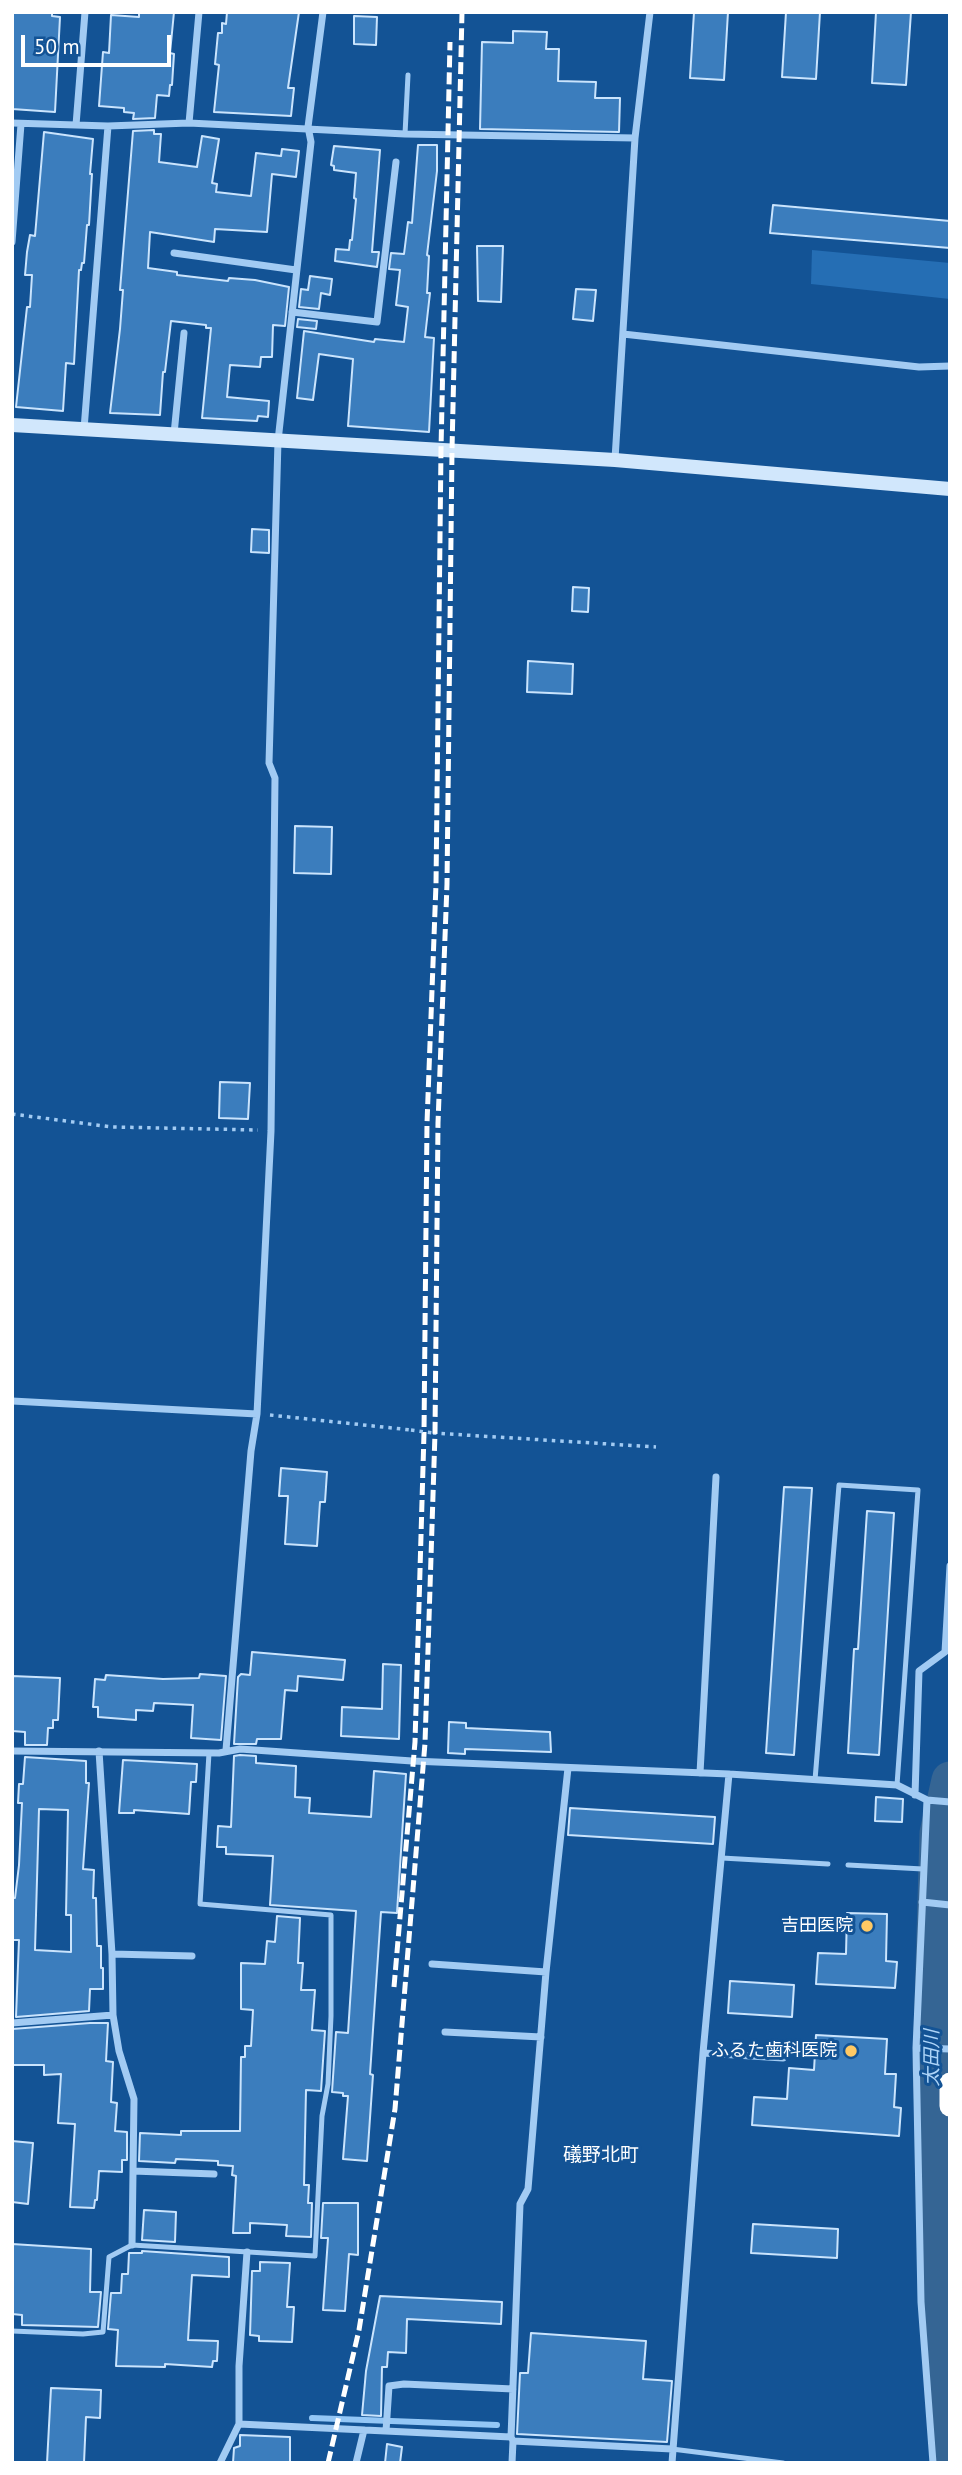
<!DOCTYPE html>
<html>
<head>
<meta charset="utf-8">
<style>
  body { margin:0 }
  #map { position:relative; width:962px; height:2475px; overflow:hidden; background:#135395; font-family:"PT Sans",sans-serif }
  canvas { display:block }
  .frame { position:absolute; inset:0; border:14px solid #fff; pointer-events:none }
  .scale { position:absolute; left:21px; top:35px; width:150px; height:32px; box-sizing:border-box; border:4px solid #fff; border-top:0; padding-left:9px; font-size:21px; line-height:24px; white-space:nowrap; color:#fff; -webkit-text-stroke:5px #135395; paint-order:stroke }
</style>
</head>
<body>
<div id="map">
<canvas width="962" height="2475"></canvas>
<div class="frame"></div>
<div class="scale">50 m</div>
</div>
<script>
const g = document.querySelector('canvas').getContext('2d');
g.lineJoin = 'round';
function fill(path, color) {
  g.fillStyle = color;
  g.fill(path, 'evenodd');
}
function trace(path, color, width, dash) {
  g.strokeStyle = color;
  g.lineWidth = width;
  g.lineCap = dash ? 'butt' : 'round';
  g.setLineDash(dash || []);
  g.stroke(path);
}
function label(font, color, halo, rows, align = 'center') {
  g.font = font + ' "PT Sans","Noto Sans JP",sans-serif';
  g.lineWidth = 6;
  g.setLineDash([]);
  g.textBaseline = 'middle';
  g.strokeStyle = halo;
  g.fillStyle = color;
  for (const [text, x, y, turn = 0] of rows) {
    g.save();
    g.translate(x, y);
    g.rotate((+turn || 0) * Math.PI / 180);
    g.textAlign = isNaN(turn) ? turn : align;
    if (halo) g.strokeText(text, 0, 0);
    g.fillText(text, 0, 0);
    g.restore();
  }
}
const green = new Path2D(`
  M812 250 950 263V299L811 284Z`);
const stream = new Path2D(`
  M312 2418 497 2425`);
const river = new Path2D(`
  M949 2463 931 2068 938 1833 950 1780`);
const building = new Path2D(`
  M12 12H52V16L60 17 55 112 12 109Z
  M139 12H174L170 53 174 54 172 85H170L169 96 157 95 155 118 133 119 134 113 124 112V108L99 106 103 52 109 53 111 15 139 17Z
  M227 12H299L288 88H294L291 116 214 112 219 65 215 64 218 33H222V23L226 24Z
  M694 12H728L724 80 690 78Z
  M786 12H820L816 79 782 77Z
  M876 12H911L906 85 872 83Z
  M354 16 377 17 376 45 354 44Z
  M513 31 547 32 546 49H559L558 81 596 82 595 98H620L619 132 480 129 482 42 513 43Z
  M154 130V134H161L159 162 197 167 202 136 219 139 212 183 217 184 216 192 251 196 256 153 281 156 282 149 299 151 296 177 272 174 267 232 215 229 214 242 150 232 148 268 177 272V275L228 281 229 278 255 280 289 287 285 326 273 325 272 357H261L260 367 230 365 227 397 269 401 268 417 258 416 257 421 202 418 211 328H206V325L171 321 165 372H163L160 415 110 413 120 329 123 290H120L133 131Z
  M44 132 93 139 90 174H92L89 225H87L84 263H82L81 270H79L74 364 66 363 63 411 16 407 27 307H30L32 275H25L27 252 30 235 35 236Z
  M418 145H437V171L427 255 429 256 427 293H430L425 337 434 338 429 432 348 426 353 359 319 354 313 400 297 398 304 331 374 342 375 339 404 342 408 307 396 305 400 270 389 269 391 253 404 254 408 222 412 223Z
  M334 146 380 150 372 252H379L377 267 335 261 336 249 349 250 350 240H352L356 199 354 198 356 173 334 170V166L331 165Z
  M773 205 950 221V248L770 233Z
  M477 246H503L501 302 478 301Z
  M310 276 332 279 330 295 321 293 319 309 299 307 301 289 308 290Z
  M576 289 596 290 593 321 573 319Z
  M298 319 317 321 316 329 297 327Z
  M252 529 269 530V553L251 552Z
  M573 587 589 588 588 612 572 611Z
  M528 661 573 664 572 694 527 692Z
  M295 826 332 827 331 874 294 873Z
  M220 1082 250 1083 248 1119 219 1118Z
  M281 1468 327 1472 325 1502H320L317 1546 285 1544 288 1496H279Z
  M784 1487 812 1488 794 1755 766 1753Z
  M867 1511 894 1513 879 1755 848 1753 854 1649H858Z
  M252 1652 345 1660 343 1680 298 1676 297 1691 285 1690 281 1739H257L256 1744H234L238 1677 241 1674 250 1675Z
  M383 1664 401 1665 399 1739 341 1736 342 1707 382 1709Z
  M200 1674 226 1676 221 1740 191 1738 193 1705 154 1703 153 1711 136 1710V1720L98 1717V1707H93L95 1679 105 1680 106 1675 163 1679 199 1678Z
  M12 1676 60 1678 58 1720H53V1728H48L47 1745H25V1732L12 1731Z
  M449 1722 466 1723V1728L550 1732 551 1752 465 1749V1754L448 1753Z
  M240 1755 256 1756V1763L296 1766 295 1797 310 1798 309 1813 371 1817 374 1771 406 1774 397 1913 381 1912 370 2074 373 2075 367 2161 343 2159 348 2096H343V2093L332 2092 336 2032 348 2033 356 1911 270 1905 273 1856 226 1854V1847H217L218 1826 231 1827 234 1756Z
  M25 1757 86 1761V1783H89L83 1869 94 1870 93 1898H96L97 1946H101V1968H103V1989H90L89 2011 16 2017 19 1940H12V1898H15L19 1865 22 1803H18L19 1784H23ZM39 1809 68 1810 66 1915H71V1952L35 1950Z
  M123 1760 197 1764 196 1782H191L189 1814 134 1810V1813H119Z
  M876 1797 903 1799 902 1822 875 1821Z
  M570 1808 715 1817 713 1844 568 1835Z
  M847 1913 887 1914 886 1961 897 1962 895 1988 816 1984 818 1953 846 1954Z
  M277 1916 300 1918 298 1963H303L301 1990H315L312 2030 325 2031 321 2091 306 2090 304 2185H309L308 2203H312L311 2237 286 2236 287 2225 250 2223V2233H233L236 2176 232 2175 233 2166 218 2165V2161L176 2159 175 2163 139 2161 140 2133 181 2135V2131H240L241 2057H245V2046H251L253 2010 241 2009V1963L265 1964 267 1941 275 1942Z
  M730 1981 794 1985 792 2017 728 2013Z
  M90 2023H108L106 2061 113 2062 111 2102 117 2103 115 2131 127 2132V2160H122V2172L99 2171 97 2200H95L94 2208 70 2207 75 2124 58 2123 61 2074 44 2075V2065H12V2029Z
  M816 2035 887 2039 885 2074H896L894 2107 901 2108 899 2136 752 2125 754 2097 787 2099 789 2068 814 2070Z
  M12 2141 33 2143 28 2204 12 2202Z
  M323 2203H358V2255L349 2254 345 2311 323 2310 328 2238H321Z
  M144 2210 176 2212 175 2242 142 2240Z
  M753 2224 838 2229 837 2258 751 2253Z
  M12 2244 91 2249 90 2292H101L98 2327 22 2325V2315L12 2314Z
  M142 2251 229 2257V2277L192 2275 188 2340 218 2341 217 2361H213L212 2367 165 2364V2367L116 2366 118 2330 108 2329 111 2293H121L122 2274H128L129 2253H142Z
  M260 2262 290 2263 287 2307H294L292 2342 259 2341V2336L250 2335 252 2271H260Z
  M380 2296 502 2302 501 2324 407 2319 406 2353 388 2352 387 2367H382L381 2416 362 2415 366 2371Z
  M531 2333 646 2341 643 2379 672 2381 667 2442 517 2434 520 2373H528Z
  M51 2388 101 2390 100 2418 86 2417 84 2463H47Z
  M240 2435 290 2437V2463H233L234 2448 240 2446Z
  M387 2444 402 2447 400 2463H385Z`);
const path = new Path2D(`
  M12 1114 112 1127 258 1130
  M270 1415 411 1430
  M433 1433 656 1447`);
const lane = new Path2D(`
  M405 134 408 75
  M815 1780 839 1485 918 1490 897 1785
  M722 1858 828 1864
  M848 1865 923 1869
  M12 2331 83 2334 103 2332 109 2257 132 2245 315 2256 322 2116 328 2084 331 2016V1915L200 1904 209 1753
  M672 2449 783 2463`);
const street = new Path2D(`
  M12 123 108 126 189 123 405 134 635 138
  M189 123 199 12
  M76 125 85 12
  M12 242 21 124
  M174 253 296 270
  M292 312 377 322 396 162
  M623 334 919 367 950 366
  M84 429 108 126
  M174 434 184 333
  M615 459 635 138 650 12
  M12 1401 257 1414
  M226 1750 251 1451 257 1414 271 1131 275 778 269 763 278 441 311 142 308 127 323 12
  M12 1751 219 1753 240 1749 412 1761 729 1774 897 1785 927 1800 950 1802
  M99 1751 112 1954 113 2015 119 2051 134 2099 132 2245
  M700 1773 716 1477
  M915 1795 919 1671 945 1652 950 1566
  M927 1800 916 2048 921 2302 933 2463
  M922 1902 950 1905
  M112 1954 192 1956
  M432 1964 546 1972
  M12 2023 113 2015
  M445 2032 541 2037
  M916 2048 950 2049
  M703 2053 783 2058
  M133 2171 214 2174
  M239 2424 511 2437
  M386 2431 389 2386 404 2384 513 2389
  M513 2441 672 2449
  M220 2463 239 2424V2366L247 2252
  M356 2463 364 2430
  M512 2463 513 2441 511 2437 520 2204 528 2189 546 1972 568 1768
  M672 2463 703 2053 729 1774`);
const secondary = new Path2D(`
  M12 425 615 460 950 489`);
const highway = new Path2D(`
  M950 2083V2106`);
const rail = new Path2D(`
  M394 1987 415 1742 424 1433 427 1123 436 884 441 449 450 42
  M328 2463 359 2330 395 2109 425 1743 435 1433 438 1123 447 884 452 450 462 12`);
const pathBridge = new Path2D(`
  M411 1430 433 1433`);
const markers = [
  [867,1926,7,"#ffc964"],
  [851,2051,7,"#ffc964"]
];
const poiNames = [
  ["吉田医院",853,1926],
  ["ふるた歯科医院",837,2051]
];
const waterNames = [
  ["太田川",933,2058,-90]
];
const neighbourhoodNames = [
  ["礒野北町",601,2156]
];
fill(green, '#256eb4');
trace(stream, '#94c7f6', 6);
trace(river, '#356594', 37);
fill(building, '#3b7dbd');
trace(building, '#cae4fd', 2);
trace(path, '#a2cbf3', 3.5, [3.5, 5]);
trace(lane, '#a2cbf3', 5);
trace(street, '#a2cbf3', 7);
trace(secondary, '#d1e7fc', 14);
trace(highway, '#fff', 21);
trace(rail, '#fff', 5, [12, 5]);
trace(pathBridge, '#a2cbf3', 3.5, [3.5, 5]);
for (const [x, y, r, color] of markers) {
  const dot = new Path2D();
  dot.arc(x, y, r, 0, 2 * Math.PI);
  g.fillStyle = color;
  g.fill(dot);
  trace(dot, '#135395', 2.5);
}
label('18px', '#fff', '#135395', poiNames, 'right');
label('italic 19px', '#aed5f9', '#135395', waterNames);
label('19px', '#fff', '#135395', neighbourhoodNames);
</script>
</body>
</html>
